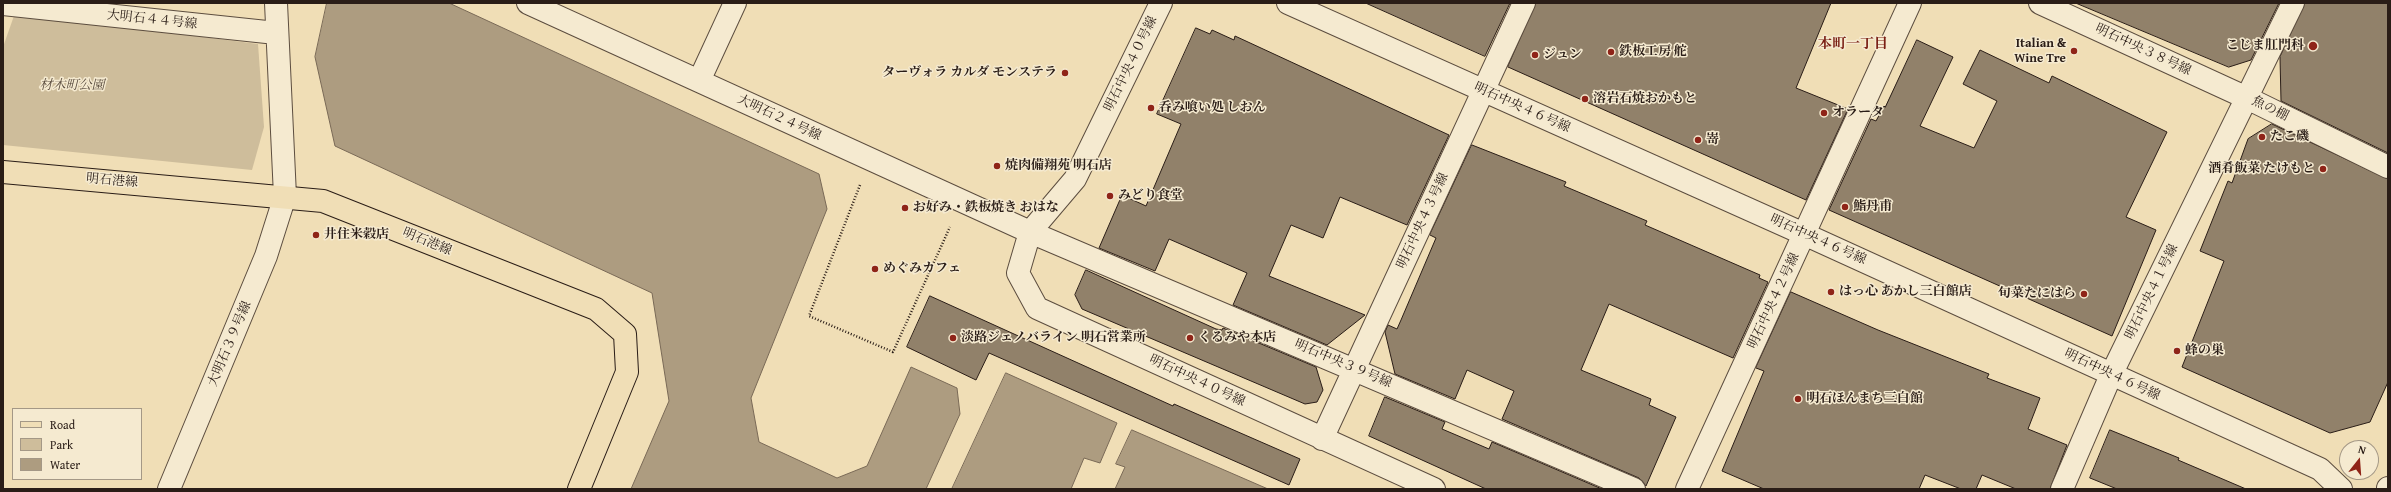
<!DOCTYPE html>
<html>
<head>
<meta charset="utf-8">
<style>
  body { margin:0 }
  #map { position:relative; width:2391px; height:492px; overflow:hidden; background:#f0deb6; font-family:"Gentium Book Plus",serif }
  canvas { display:block }
  .frame { position:absolute; inset:0; border:4px solid #2a1d17; pointer-events:none }
  .legend { position:absolute; left:12px; top:408px; width:130px; height:72px; box-sizing:border-box; background:#f5ead0; border:1px solid #a49886; margin:0; padding:5px 7px; list-style:none; font-size:12px; color:#2a1d17 }
  .legend li { display:flex; align-items:center; gap:8px; height:20px }
  .legend b { width:20px; border:1px solid #a49886 }
  .north { position:absolute; left:2339px; top:440px; width:40px; height:40px; box-sizing:border-box; background:#f5ead0; border:1px solid #a49886; border-radius:50%; rotate:17deg; font-size:11px; font-weight:700; line-height:16px; text-align:center; color:#2a1d17 }
  .north::after { content:''; display:block; margin:auto; width:14px; height:18px; background:#8f2418; clip-path:polygon(50% 0,100% 100%,50% 72%,0 100%) }
</style>
</head>
<body>
<div id="map">
<canvas width="2391" height="492"></canvas>
<div class="frame"></div>
<ul class="legend">
<li><b style="height:5px;background:#f0deb6"></b>Road</li>
<li><b style="height:11px;background:#cebd9b"></b>Park</li>
<li><b style="height:11px;background:#ad9c80"></b>Water</li>
</ul>
<div class="north">N</div>
</div>
<script>
const g = document.querySelector('canvas').getContext('2d');
g.lineJoin = 'round';
function fill(path, color) {
  g.fillStyle = color;
  g.fill(path, 'evenodd');
}
function trace(path, color, width, dash) {
  g.strokeStyle = color;
  g.lineWidth = width;
  g.lineCap = dash ? 'butt' : 'round';
  g.setLineDash(dash || []);
  g.stroke(path);
}
function label(font, color, halo, rows, align = 'center') {
  g.font = font + ' "Gentium Book Plus","Noto Serif JP",serif';
  g.lineWidth = 3;
  g.setLineDash([]);
  g.textBaseline = 'middle';
  g.strokeStyle = halo;
  g.fillStyle = color;
  for (const [text, x, y, turn = 0] of rows) {
    g.save();
    g.translate(x, y);
    g.rotate((+turn || 0) * Math.PI / 180);
    g.textAlign = isNaN(turn) ? turn : align;
    if (halo) g.strokeText(text, 0, 0);
    g.fillText(text, 0, 0);
    g.restore();
  }
}
const green = new Path2D(`
  M15 13 258 44 264 127 252 170 3 145V47Z`);
const water = new Path2D(`
  M327 3H449L819 174 827 209 751 398 759 442 837 478 867 466 911 367 957 388 960 414 926 489H631L669 401 652 293 335 146 315 57Z
  M1006 373 1117 423 1100 463 1084 458 1071 489H952Z
  M1132 430 1268 489H1115L1125 467 1116 464Z`);
const building = new Path2D(`
  M1366 3H1510L1485 56Z
  M1536 3H1831L1796 88 1848 109 1806 200 1508 67Z
  M2076 3H2279L2251 60 2229 67Z
  M2305 3H2388V153L2281 101 2280 57Z
  M1196 28 1210 34 1212 30 1234 40 1235 36 1449 135 1407 225 1340 197 1323 238 1291 225 1269 276 1365 315 1327 345 1233 305 1247 273 1169 239 1155 271 1099 248 1122 195 1146 206 1181 124 1157 114Z
  M1917 40 1953 57 1920 126 1974 148 1997 101 1963 84 1980 50 2049 83 2052 76 2167 132 2126 217 2156 230 2112 336 1829 210 1871 119 1876 121 1884 106 1885 107Z
  M2272 124 2388 179V382L2370 422 2330 433 2182 367 2224 261 2200 251 2228 181 2232 183 2248 139Z
  M1472 145 1566 182 1564 186 1647 221 1645 225 1760 275 1759 278 1768 282 1733 358 1609 304 1581 370 1651 399 1649 405 1676 417 1646 486 1639 478 1502 419 1514 391 1467 370 1455 399 1395 374 1385 332 1388 325 1397 329 1401 320 1436 238 1430 235Z
  M1086 270 1216 329 1222 330 1223 328 1316 367 1323 390 1317 402 1305 404 1082 309 1075 295Z
  M1791 292 1878 330 1989 374 1987 378 2040 398 2028 429 2067 445 2050 489H2016L1982 475 1976 489H1961L1925 475 1919 489H1764L1722 471 1764 371 1756 368Z
  M930 296 1173 406 1174 404 1300 459 1289 485 989 353 976 380 907 347Z
  M1385 397 1445 422 1442 429 1489 449 1492 442 1602 489H1486L1369 436Z
  M2110 430 2179 458 2178 460 2246 489H2117L2090 478Z`);
const path = new Path2D(`
  M860 185 809 316 893 352 950 227`);
const minor = new Path2D(`
  M528 3 1030 232 1634 489
  M1161 3 1075 179 1030 232 1018 273 1037 308 1434 489
  M1288 3 1804 234 2320 469 2341 489
  M2040 3 2247 98 2388 167
  M3 4 276 33
  M699 81 735 3
  M1322 439 1524 3
  M169 489 266 256 285 196 276 3
  M1687 489 1910 3
  M2062 489 2111 375 2293 3
  M2388 489V488`);
const major = new Path2D(`
  M3 172 323 201 596 309 625 334 627 372 579 489`);
const markers = [
  [2313,46,5,"#8f2418"],
  [2074,51,4,"#8f2418"],
  [1611,52,4,"#8f2418"],
  [1535,55,4,"#8f2418"],
  [1065,73,4,"#8f2418"],
  [1585,99,4,"#8f2418"],
  [1151,108,4,"#8f2418"],
  [1824,113,4,"#8f2418"],
  [2262,137,4,"#8f2418"],
  [1698,140,4,"#8f2418"],
  [997,166,4,"#8f2418"],
  [2323,169,4,"#8f2418"],
  [1110,196,4,"#8f2418"],
  [1845,207,4,"#8f2418"],
  [905,208,4,"#8f2418"],
  [316,235,4,"#8f2418"],
  [875,269,4,"#8f2418"],
  [1831,292,4,"#8f2418"],
  [2084,294,4,"#8f2418"],
  [953,338,4,"#8f2418"],
  [1190,338,4,"#8f2418"],
  [2177,351,4,"#8f2418"],
  [1798,399,4,"#8f2418"]
];
const streetNames = [
  ["大明石４４号線",152,20,6],
  ["明石中央３８号線",2143,50,25],
  ["明石中央４０号線",1131,64,-64],
  ["明石中央４６号線",1522,108,24],
  ["魚の棚",2270,109,26],
  ["大明石２４号線",779,118,25],
  ["明石港線",112,181,5],
  ["明石中央４３号線",1423,221,-65],
  ["明石中央４６号線",1818,240,24],
  ["明石港線",427,242,22],
  ["明石中央４１号線",2152,292,-64],
  ["明石中央４２号線",1774,301,-65],
  ["大明石３９号線",230,344,-67],
  ["明石中央３９号線",1343,364,23],
  ["明石中央４６号線",2112,375,25],
  ["明石中央４０号線",1197,381,25]
];
const poiNames = [
  ["Italian &",2066,44,"right"],
  ["Wine Tre",2066,59,"right"],
  ["こじま肛門科",2304,46,"right"],
  ["鉄板工房 舵",1619,52],
  ["ジュン",1543,55],
  ["ターヴォラ カルダ モンステラ",1057,73,"right"],
  ["溶岩石焼おかもと",1593,99],
  ["呑み喰い処 しおん",1159,108],
  ["オラータ",1832,113],
  ["たこ磯",2270,137],
  ["嵜",1706,140],
  ["焼肉備翔苑 明石店",1005,166],
  ["酒肴飯菜 たけもと",2315,169,"right"],
  ["みどり食堂",1118,196],
  ["鮨丹甫",1853,207],
  ["お好み・鉄板焼き おはな",913,208],
  ["井住米穀店",324,235],
  ["めぐみカフェ",883,269],
  ["はっ心 あかし三白館店",1839,292],
  ["旬菜たにはら",2076,294,"right"],
  ["淡路ジェノバライン 明石営業所",961,338],
  ["くるみや本店",1198,338],
  ["蜂の巣",2185,351],
  ["明石ほんまち三白館",1806,399]
];
const parkNames = [
  ["材木町公園",72,86]
];
const neighbourhoodNames = [
  ["本町一丁目",1853,44]
];
fill(green, '#cebd9b');
fill(water, '#ad9c80');
trace(water, '#796956', 1);
fill(building, '#91816a');
trace(building, '#2a1d17', 1);
trace(minor, '#5c4d3f', 24);
trace(major, '#2a1d17', 24);
trace(path, '#2a1d17', 2.5, [1, 2]);
trace(minor, '#f5ead0', 22);
trace(major, '#f0deb6', 22);
for (const [x, y, r, color] of markers) {
  const dot = new Path2D();
  dot.arc(x, y, r, 0, 2 * Math.PI);
  g.fillStyle = color;
  g.fill(dot);
  trace(dot, '#f5ead0', 1.5);
}
label('13px', '#2a1d17', '#f5ead0', streetNames);
label('bold 13px', '#2a1d17', '#f5ead0', poiNames, 'left');
label('italic 13px', '#5b4d3f', '#f5ead0', parkNames);
label('bold 14px', '#7a1f14', '#f5ead0', neighbourhoodNames);
</script>
</body>
</html>
